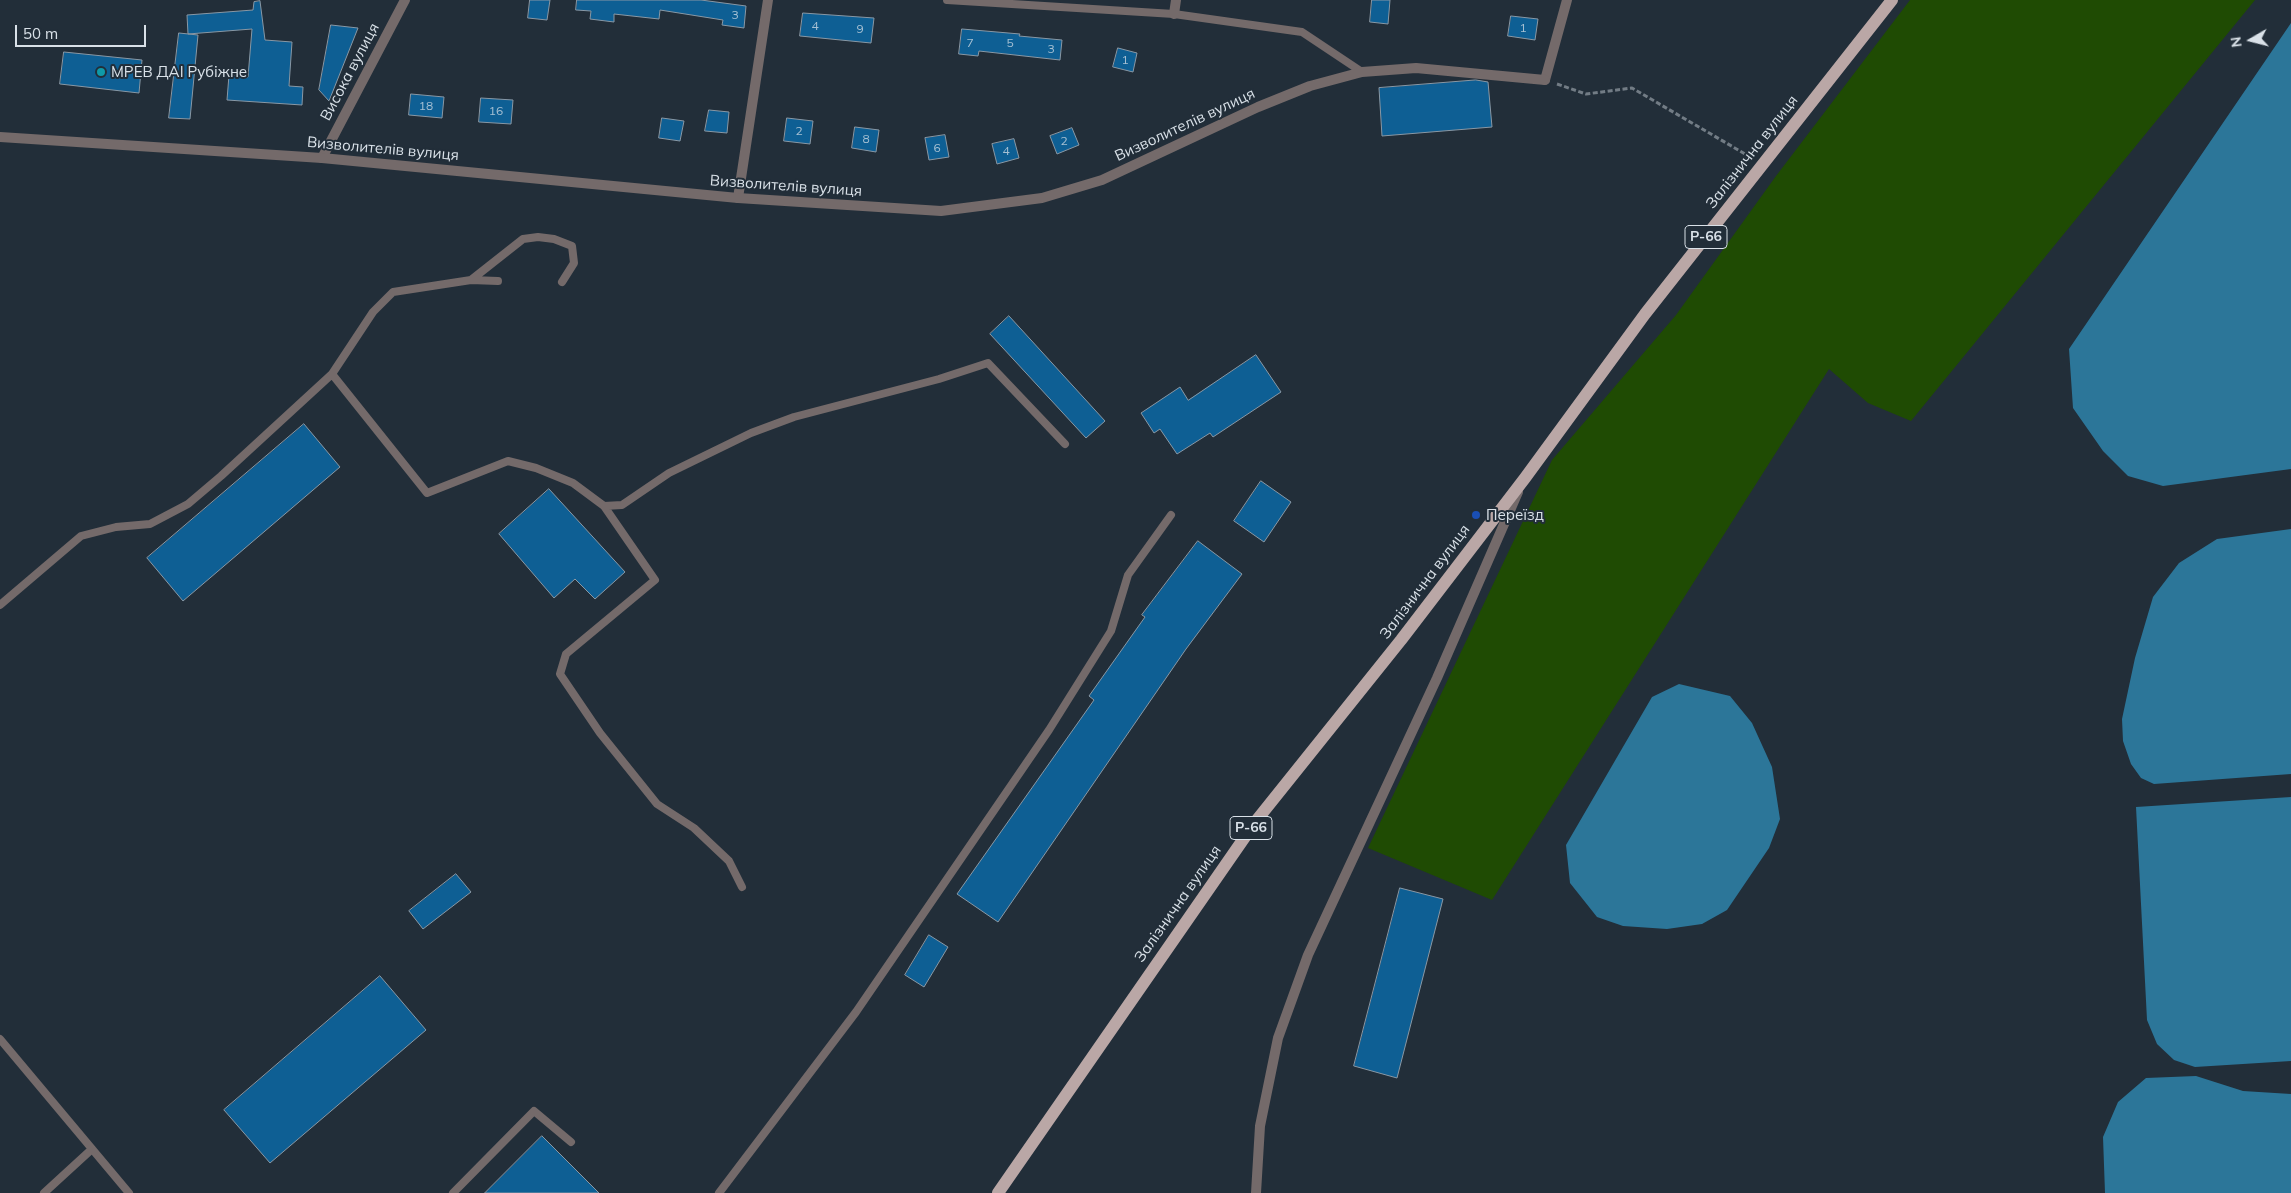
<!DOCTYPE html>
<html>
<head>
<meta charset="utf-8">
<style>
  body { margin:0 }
  #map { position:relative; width:2291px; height:1193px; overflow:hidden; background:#222e39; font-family:Mulish,sans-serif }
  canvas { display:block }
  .north { position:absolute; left:2226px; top:15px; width:50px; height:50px; -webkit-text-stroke:4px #222e39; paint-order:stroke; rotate:262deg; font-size:14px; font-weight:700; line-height:20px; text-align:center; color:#d9e1e8 }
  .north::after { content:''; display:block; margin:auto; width:18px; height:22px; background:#d9e1e8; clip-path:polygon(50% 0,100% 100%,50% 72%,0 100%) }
  .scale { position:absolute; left:15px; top:25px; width:131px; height:22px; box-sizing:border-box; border:2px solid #d9e1e8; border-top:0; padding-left:6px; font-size:15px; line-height:18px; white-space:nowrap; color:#d9e1e8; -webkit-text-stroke:4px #222e39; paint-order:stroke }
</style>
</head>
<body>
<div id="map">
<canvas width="2291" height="1193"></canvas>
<div class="north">N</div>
<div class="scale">50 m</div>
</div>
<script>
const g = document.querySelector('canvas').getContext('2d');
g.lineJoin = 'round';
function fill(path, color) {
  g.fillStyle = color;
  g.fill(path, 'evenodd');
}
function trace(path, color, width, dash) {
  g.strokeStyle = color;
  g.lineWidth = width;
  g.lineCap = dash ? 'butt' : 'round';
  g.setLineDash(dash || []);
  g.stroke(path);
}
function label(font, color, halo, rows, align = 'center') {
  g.font = font + ' Mulish,sans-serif';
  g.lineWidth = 4;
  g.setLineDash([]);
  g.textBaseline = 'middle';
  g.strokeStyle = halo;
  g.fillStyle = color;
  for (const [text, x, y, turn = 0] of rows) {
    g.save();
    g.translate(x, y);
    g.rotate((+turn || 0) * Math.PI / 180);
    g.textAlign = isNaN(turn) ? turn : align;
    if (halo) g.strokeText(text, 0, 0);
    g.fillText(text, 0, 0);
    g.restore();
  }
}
const green = new Path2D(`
  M1910 0H2255L1911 421 1868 403 1829 369 1492 900 1368 848 1552 460 1676 315 1776 176Z`);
const water = new Path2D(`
  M2291 23V469L2163 486 2128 476 2103 451 2073 408 2069 349Z
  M2291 529V774L2154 784 2141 778 2131 764 2123 741 2122 719 2135 658 2153 597 2179 563 2217 539Z
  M1679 684 1730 696 1752 723 1772 767 1780 819 1769 848 1727 910 1702 924 1667 929 1623 926 1597 917 1570 883 1566 845 1652 697Z
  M2291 797V1061L2195 1067 2174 1060 2157 1044 2147 1020 2136 807Z
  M2196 1076 2243 1091 2291 1094V1193H2105L2103 1137 2118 1102 2146 1078Z`);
const building = new Path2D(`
  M530 0H550L547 20 528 18Z
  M577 0H701L746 6 744 28 722 25 723 20 660 10 659 19 614 14V22L590 19 591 11 576 10Z
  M1372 0H1390L1388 24 1370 22Z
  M260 1 265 40 292 42 289 86 303 87 302 105 227 100 229 75 248 77 252 29 188 34 187 15 253 10 254 2Z
  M803 13 874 18 871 43 800 36Z
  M1511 16 1538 19 1535 40 1508 36Z
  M331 25 358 28 329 101 319 90Z
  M962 29 1020 34 1019 36 1062 40 1060 60 979 51 978 56 959 54Z
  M179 33 198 35 190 119 169 118Z
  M1118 48 1137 53 1133 72 1113 67Z
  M64 52 142 60 139 93 60 84Z
  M1476 80 1488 82 1492 127 1382 136 1379 88Z
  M411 94 444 97 442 118 409 115Z
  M481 98 513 100 511 124 479 122Z
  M709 110 729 112 727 133 705 131Z
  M662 118 684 121 680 141 659 138Z
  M787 118 813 121 810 144 784 141Z
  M855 127 879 130 876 152 852 148Z
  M1072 128 1079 145 1057 154 1050 136Z
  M945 135 949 157 929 160 925 138Z
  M1014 139 1019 158 997 164 992 144Z
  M1009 316 1105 421 1086 438 990 334Z
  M1256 355 1281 392 1213 437 1210 433 1177 454 1160 429 1154 433 1141 413 1180 387 1188 400Z
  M304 424 340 467 183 601 147 558Z
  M1261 481 1291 502 1264 542 1234 521Z
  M549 489 625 572 595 599 575 579 554 598 499 534Z
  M1198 541 1242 574 1186 649 998 922 957 894 1094 700 1089 696 1145 617 1142 615Z
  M456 874 471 892 423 929 409 911Z
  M1400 888 1443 899 1397 1078 1354 1066Z
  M929 935 948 947 924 987 905 975Z
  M380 976 426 1030 270 1163 224 1110Z
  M542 1136 599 1193H485Z`);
const path = new Path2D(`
  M1557 84 1586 94 1632 88 1752 158`);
const service = new Path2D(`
  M947 0 1174 14 1302 32 1362 72
  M471 280 498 281
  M332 374 427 493 508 461 536 468 573 483 604 506 622 505 669 473 751 433 794 417 939 379 988 363 1065 444
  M604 506 655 580 566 654 560 674 600 733 657 804 694 828 729 861 742 887
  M0 605 81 536 116 527 150 524 188 504 221 476 332 374 373 312 393 292 471 280 523 239 538 237 554 239 572 246 574 263 562 282
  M0 1039 129 1193
  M44 1193 92 1149
  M453 1193 534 1111 571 1142
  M719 1193 856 1012 1049 730 1111 631 1128 575 1171 515`);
const minor = new Path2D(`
  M1174 14 1176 0
  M1545 80 1567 0
  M322 158 405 0
  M738 198 768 0
  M1256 1193 1260 1126 1278 1038 1308 955 1437 678 1518 492`);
const tertiary = new Path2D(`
  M0 137 322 158 738 198 941 211 1042 198 1102 180 1258 107 1310 86 1362 72 1416 68 1545 80`);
const primary = new Path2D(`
  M998 1193 1256 821 1401 640 1525 478 1645 314 1892 0`);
const markers = [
  [101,72,5,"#0f9aa8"],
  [1476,515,5,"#1a4fb4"]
];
const numberNames = [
  ["3",735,15],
  ["4",815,26],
  ["1",1523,28],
  ["9",860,29],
  ["7",970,43],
  ["5",1010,43],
  ["3",1051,49],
  ["1",1125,60],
  ["18",426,106],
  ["16",496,111],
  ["2",799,131],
  ["8",866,139],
  ["2",1064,141],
  ["6",937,148],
  ["4",1006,151]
];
const shields = [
  [1706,237,42],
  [1251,828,42]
];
const shieldNames = [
  ["Р-66",1706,237],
  ["Р-66",1251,828]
];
const poiNames = [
  ["МРЕВ ДАІ Рубіжне",111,72],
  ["Переїзд",1486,515]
];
const streetNames = [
  ["Висока вулиця",350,72,-62],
  ["Визволителів вулиця",1185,125,-25],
  ["Визволителів вулиця",383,149,5],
  ["Залізнична вулиця",1752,152,-52],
  ["Визволителів вулиця",786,186,4],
  ["Залізнична вулиця",1425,582,-53],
  ["Залізнична вулиця",1178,904,-55]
];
fill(green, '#1f4b03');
fill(water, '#2c7699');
fill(building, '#0e5f94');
trace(building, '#8998a5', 1);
trace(path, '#727c85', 3, [5, 2.5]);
trace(service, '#746a6a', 8);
trace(minor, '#746a6a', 10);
trace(tertiary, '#746a6a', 10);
trace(primary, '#baa7a6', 12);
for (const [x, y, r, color] of markers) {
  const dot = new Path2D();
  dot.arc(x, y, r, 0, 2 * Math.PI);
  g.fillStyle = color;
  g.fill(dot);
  trace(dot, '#222e39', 2);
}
label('12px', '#a6c0d3', null, numberNames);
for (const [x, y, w] of shields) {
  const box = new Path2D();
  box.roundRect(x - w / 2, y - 11.5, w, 23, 4);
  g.fillStyle = '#222e39';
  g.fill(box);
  trace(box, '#d9e1e8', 1);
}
label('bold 14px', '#d9e1e8', null, shieldNames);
label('15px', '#d9e1e8', '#222e39', poiNames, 'left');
label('15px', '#d9e1e8', '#222e39', streetNames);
</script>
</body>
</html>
